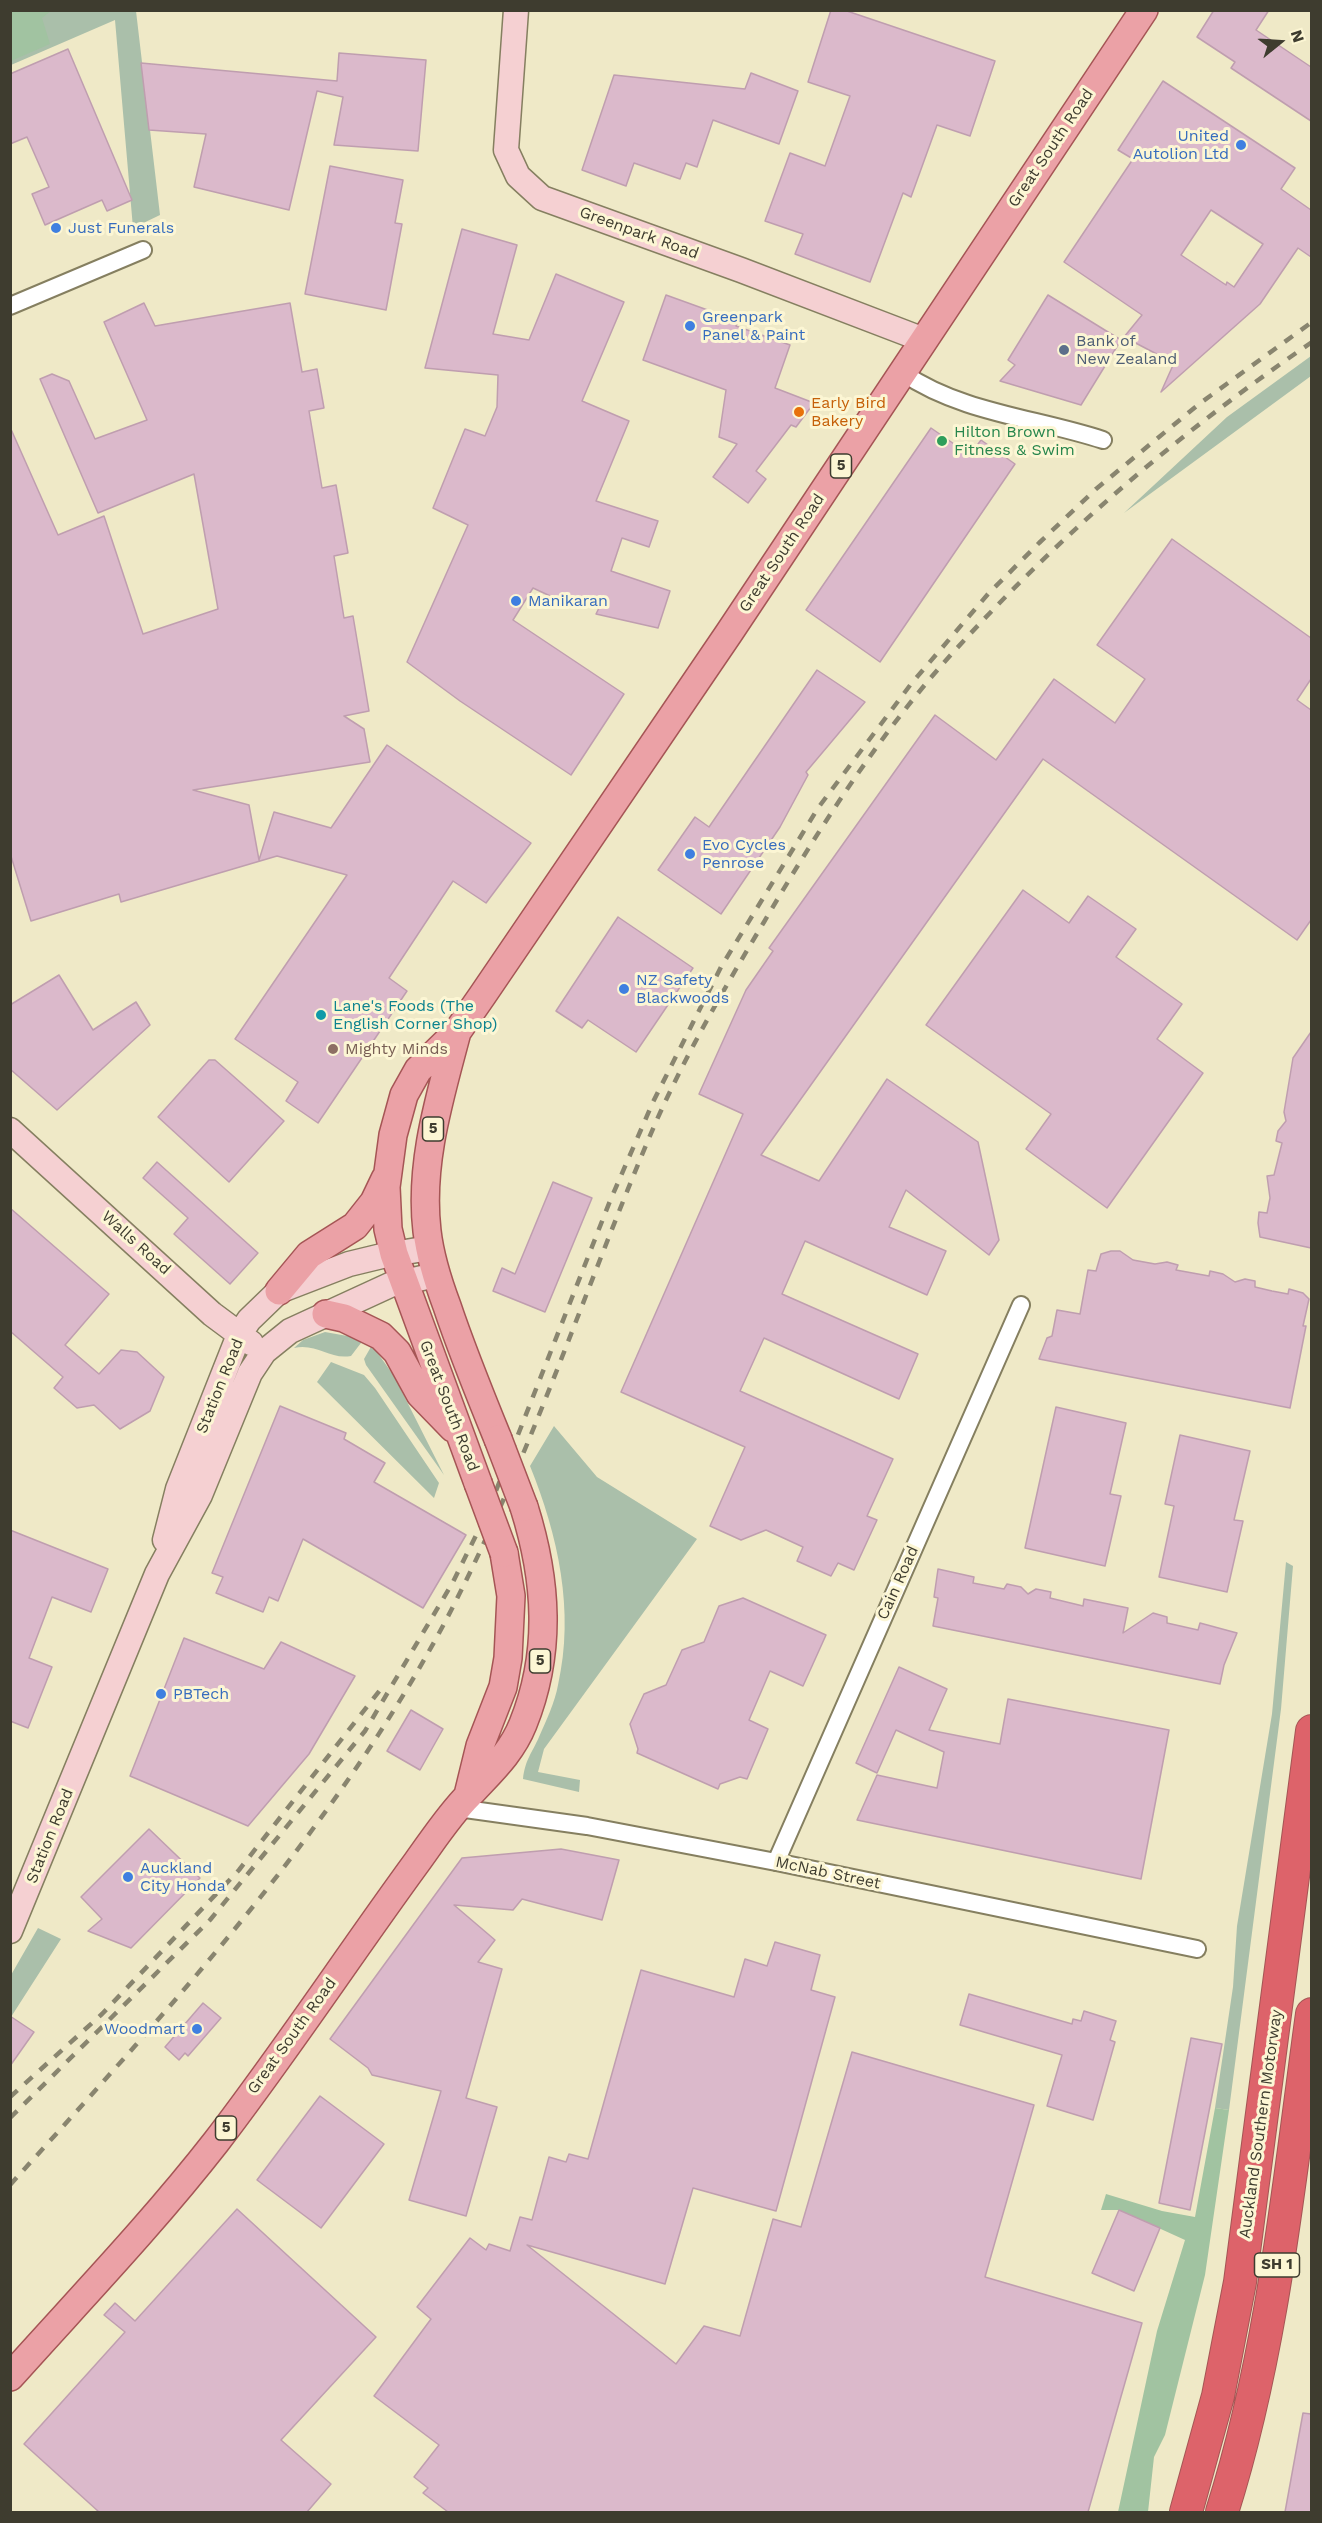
<!DOCTYPE html>
<html>
<head>
<meta charset="utf-8">
<style>
  body { margin:0 }
  #map { position:relative; width:1322px; height:2523px; overflow:hidden; background:#efe9c7; font-family:"Work Sans",sans-serif }
  canvas { display:block }
  .frame { position:absolute; inset:0; border:12px solid #3e3c2f; pointer-events:none }
  .north { position:absolute; left:1250px; top:12px; width:60px; height:60px; -webkit-text-stroke:4px #fcf6d4; paint-order:stroke; rotate:72deg; font-size:16px; font-weight:700; line-height:24px; text-align:center; color:#3e3c2f }
  .north::after { content:''; display:block; margin:auto; width:21px; height:27px; background:#3e3c2f; clip-path:polygon(50% 0,100% 100%,50% 72%,0 100%) }
</style>
</head>
<body>
<div id="map">
<canvas width="1322" height="2523"></canvas>
<div class="frame"></div>
<div class="north">N</div>
</div>
<script>
const g = document.querySelector('canvas').getContext('2d');
g.lineJoin = 'round';
function fill(path, color) {
  g.fillStyle = color;
  g.fill(path, 'evenodd');
}
function trace(path, color, width, dash) {
  g.strokeStyle = color;
  g.lineWidth = width;
  g.lineCap = dash ? 'butt' : 'round';
  g.setLineDash(dash || []);
  g.stroke(path);
}
function label(font, color, halo, rows, align = 'center') {
  g.font = font + ' "Work Sans",sans-serif';
  g.lineWidth = 6;
  g.setLineDash([]);
  g.textBaseline = 'middle';
  g.strokeStyle = halo;
  g.fillStyle = color;
  for (const [text, x, y, turn = 0] of rows) {
    g.save();
    g.translate(x, y);
    g.rotate((+turn || 0) * Math.PI / 180);
    g.textAlign = isNaN(turn) ? turn : align;
    if (halo) g.strokeText(text, 0, 0);
    g.fillText(text, 0, 0);
    g.restore();
  }
}
const green = new Path2D(`
  M11 11H136L160 215 133 228 115 20 11 65Z
  M1311 356V376L1124 513 1227 417Z
  M325 1332 364 1339 351 1356C330 1360 317 1343 294 1348L303 1340Z
  M372 1345 394 1376 444 1475 366 1365 364 1359Z
  M331 1362 364 1375 375 1388 439 1483 434 1498 317 1382Z
  M554 1426 597 1477 697 1539 544 1749 538 1772 580 1780 579 1792 523 1779C525 1760 532 1753 539 1737 546 1721 555 1702 558 1685 575 1611 558 1535 530 1466Z
  M1286 1562 1293 1566 1281 1709 1229 2110 1215 2108 1233 1987 1237 1926 1272 1714Z
  M38 1928 61 1939 11 2017V1975Z`);
const forest = new Path2D(`
  M11 10 51 11 42 18 50 44 11 61Z
  M1215 2108 1229 2110 1205 2275 1165 2435 1154 2457 1148 2512H1118L1157 2331 1185 2240 1119 2210H1101L1106 2194 1162 2211 1195 2217Z`);
const building = new Path2D(`
  M831 10H844L995 61 970 136 937 125 911 197 903 193 870 282 795 254 803 234 765 221 790 153 825 166 850 96 808 82Z
  M1214 10H1269L1256 30 1311 67V121L1231 68 1235 62 1197 37Z
  M68 49 132 200 107 211 102 200 45 225 32 194 49 187 27 137 10 144V74Z
  M339 53 426 60 418 151 334 145 343 97 317 91 289 210 194 187 206 134 149 130 141 63 337 81Z
  M751 73 798 91 779 144 713 120 697 167 686 163 680 179 634 163 626 186 582 170 614 75 745 89Z
  M1163 81 1295 168 1281 189 1311 210V257L1298 248 1260 304 1161 392 1174 363 1124 337 1142 315 1064 262 1133 159 1118 150ZM1211 210 1263 244 1234 287 1227 282 1226 285 1181 255Z
  M330 166 403 180 395 223 402 224 386 310 305 294Z
  M462 229 517 245 493 334 529 340 556 274 624 302 582 401 629 421 596 501 658 521 649 547 622 538 611 571 670 591 658 628 596 614 599 608 563 596 561 601 533 588 513 620 624 694 571 775 460 701 407 662 468 525 433 508 465 429 485 436 497 407 498 375 425 368Z
  M666 295 738 321 736 326 790 345 775 388 814 403 796 427 791 425 756 471 766 479 748 503 713 477 737 444 719 437 726 390 643 360Z
  M1048 295 1121 340 1081 405 1000 381 1015 365 1008 360Z
  M144 303 155 326 290 303 302 372 317 369 324 408 309 411 322 488 336 485 348 553 334 556 344 618 353 616 369 711 344 716 364 729 370 762 193 790 249 805 259 860 274 812 331 828 387 745 531 843 486 903 453 881 389 978 407 991 318 1123 286 1101 298 1082 235 1039 347 875 277 856 121 902 119 894 31 921 10 853V427L58 535 104 516 143 634 218 609 194 474 98 513 40 379 52 374 69 381 95 439 147 420 104 322Z
  M931 428 970 455 981 440 1015 464 880 662 806 610Z
  M1172 539 1311 638V679L1297 700 1311 710V920L1297 940 1043 759 761 1155 819 1181 887 1079 978 1142 999 1240 989 1255 906 1190 889 1227 946 1251 927 1295 805 1241 782 1294 918 1354 899 1399 764 1338 740 1391 893 1459 867 1516 877 1520 854 1570 838 1563 831 1576 797 1561 803 1547 766 1530 741 1540 710 1526 745 1447 621 1392 743 1114 699 1094 746 990 773 951 769 948 935 715 996 760 1054 679 1115 723 1145 679 1097 645Z
  M817 670 865 702 806 772 808 775 780 827 721 914 658 870 695 817 709 827Z
  M1023 890 1069 923 1088 896 1136 929 1116 957 1182 1004 1157 1039 1203 1073 1107 1208 1026 1149 1051 1114 926 1025Z
  M618 917 693 968 636 1052 588 1020 582 1028 556 1011Z
  M59 975 93 1030 136 1002 150 1025 57 1110 10 1069V1005Z
  M1311 1032V1248L1260 1237 1258 1223 1259 1212 1267 1213 1270 1198 1267 1176 1274 1175 1282 1143 1276 1141 1278 1131 1286 1121 1284 1112 1293 1058Z
  M209 1060H215L284 1121 229 1182 158 1117Z
  M157 1162 258 1253 230 1284 174 1234 188 1218 143 1178Z
  M553 1182 592 1198 545 1312 493 1291 502 1268 515 1274Z
  M10 1208 109 1294 65 1345 99 1374 121 1350 137 1352 164 1377 150 1411 120 1429 94 1405 77 1408 54 1388 63 1377 10 1331Z
  M1111 1251H1120L1133 1260 1155 1264 1167 1262 1178 1265 1176 1270 1209 1276 1210 1271 1223 1274 1235 1282 1245 1279 1255 1281V1287L1272 1291 1288 1294 1289 1289 1303 1293 1309 1299 1303 1326H1306L1290 1408 1039 1359 1047 1338 1052 1336 1057 1310 1080 1314 1088 1270 1096 1271 1101 1254Z
  M280 1406 346 1433 344 1439 385 1463 374 1482 466 1535 423 1608 303 1539 278 1601 269 1597 263 1612 216 1593 223 1577 212 1573Z
  M1056 1407 1126 1423 1110 1494 1121 1496 1105 1566 1025 1548Z
  M1180 1435 1250 1451 1234 1520 1243 1521 1227 1592 1159 1577 1174 1506 1165 1504Z
  M10 1530 108 1569 91 1612 52 1597 29 1658 52 1667 28 1728 10 1721Z
  M938 1569 974 1577 973 1583 1004 1589 1007 1584 1021 1587 1028 1594 1036 1589 1051 1592 1050 1598 1083 1606 1084 1599 1128 1608 1123 1633 1153 1613 1167 1617V1623L1198 1630 1200 1623 1237 1633 1224 1665 1220 1684 933 1626 938 1598 934 1597Z
  M743 1598 826 1635 803 1686 770 1671 749 1720 768 1729 747 1779 740 1777 720 1784 718 1789 637 1753 638 1749 630 1724 644 1694 666 1685 682 1650 704 1642 719 1606Z
  M184 1638 264 1669 281 1642 355 1676 309 1754 248 1826 130 1776Z
  M899 1667 947 1689 929 1730 1000 1744 1008 1699 1169 1730 1141 1879 857 1820 877 1775 937 1788 944 1752 896 1730 877 1773 856 1763Z
  M411 1710 443 1729 420 1770 387 1751Z
  M149 1829 200 1878 131 1948 88 1931 102 1919 81 1897Z
  M561 1849 619 1860 602 1920 522 1899 513 1910 454 1905 495 1940 478 1962 502 1969 466 2098 497 2107 466 2216 409 2200 441 2091 372 2075 368 2068 330 2039 462 1858Z
  M775 1942 820 1955 811 1990 835 1997 776 2211 693 2188 665 2284 527 2245 676 2364 704 2326 740 2336 773 2219 801 2227 852 2052 1034 2105 985 2277 1142 2323 1088 2512H448L423 2493 428 2488 414 2477 439 2445 374 2396 431 2319 417 2307 470 2238 486 2250 489 2244 510 2251 520 2217 532 2220 549 2157 566 2162 569 2154 588 2159 641 1970 734 1997 745 1959 767 1966Z
  M969 1994 1072 2024 1073 2019 1081 2021 1084 2011 1116 2021 1110 2040 1115 2042 1093 2120 1047 2106 1062 2055 960 2025Z
  M203 2003 221 2018 188 2056 185 2053 179 2060 165 2047Z
  M10 2016 34 2032 10 2066Z
  M1191 2038 1222 2044 1190 2210 1159 2203Z
  M320 2096 384 2144 321 2228 257 2180Z
  M237 2209 376 2337 281 2440 331 2484 307 2512H99L24 2444 125 2332 104 2315 115 2303 135 2321Z
  M1119 2210 1160 2228 1134 2291 1092 2273Z
  M1303 2413 1311 2414V2512H1285Z`);
const street = new Path2D(`
  M10 306 143 250
  M903 373C962 413 1036 418 1103 440
  M458 1808 587 1826 776 1862 1197 1949
  M776 1862 1021 1305`);
const secondary = new Path2D(`
  M516 10 506 150 518 176 542 198 741 270 924 340
  M10 1130 212 1314 251 1343
  M165 1540 178 1489 239 1335 249 1320 279 1291 349 1264 382 1256 429 1248
  M10 1931 157 1574 200 1495 250 1373 264 1352 290 1331 390 1285 436 1275`);
const primary = new Path2D(`
  M457 1032C440 1097 419 1163 427 1231 430 1257 438 1282 447 1306 462 1351 480 1395 498 1439
  M279 1291 309 1255 355 1226 374 1202 385 1179
  M326 1314 344 1318 381 1336 397 1352 420 1394 453 1428
  M478 1483 394 1254 388 1229 386 1187 393 1135 404 1095 418 1070 457 1032 482 996 729 633 1144 10
  M468 1795 480 1746 503 1687 508 1658 511 1596 504 1553
  M10 2377C79 2300 152 2224 216 2142 286 2051 349 1955 417 1862 433 1840 449 1815 469 1795 490 1772 511 1754 523 1724 552 1652 547 1580 524 1507`);
const highway = new Path2D(`
  M1186 2512 1218 2396 1240 2282 1312 1731
  M1222 2512C1273 2351 1289 2181 1312 2014`);
const rail = new Path2D(`
  M10 2097 102 2014 239 1870 384 1685
  M10 2118 210 1920 365 1731 453 1582 488 1511 610 1201 653 1102 721 967 818 808 911 684 988 594 1039 543 1096 489 1199 404 1312 322
  M10 2185C169 2009 333 1832 445 1622 529 1462 584 1290 655 1124 686 1054 725 987 764 922 816 833 879 735 948 658 1059 535 1175 436 1312 342`);
const primaryBridge = new Path2D(`
  M498 1439 524 1507
  M478 1483 504 1553`);
const markers = [
  [1241,145,6,"#3f7fe0"],
  [56,228,6,"#3f7fe0"],
  [690,326,6,"#3f7fe0"],
  [1064,350,6,"#5c6f8a"],
  [799,412,6,"#e8710a"],
  [942,441,6,"#2e9e5b"],
  [516,601,6,"#3f7fe0"],
  [690,854,6,"#3f7fe0"],
  [624,989,6,"#3f7fe0"],
  [321,1015,6,"#0f9aa8"],
  [333,1049,6,"#8d6e63"],
  [161,1694,6,"#3f7fe0"],
  [128,1877,6,"#3f7fe0"],
  [197,2029,6,"#3f7fe0"]
];
const shields = [
  [841,466,21],
  [433,1129,21],
  [540,1661,21],
  [226,2128,21],
  [1277,2265,45]
];
const shieldNames = [
  ["5",841,466],
  ["5",433,1129],
  ["5",540,1661],
  ["5",226,2128],
  ["SH 1",1277,2265]
];
const shopNames = [
  ["United",1229,136,"right"],
  ["Autolion Ltd",1229,154,"right"],
  ["Just Funerals",68,228],
  ["Greenpark",702,317],
  ["Panel & Paint",702,335],
  ["Manikaran",528,601],
  ["Evo Cycles",702,845],
  ["Penrose",702,863],
  ["NZ Safety",636,980],
  ["Blackwoods",636,998],
  ["PBTech",173,1694],
  ["Auckland",140,1868],
  ["City Honda",140,1886],
  ["Woodmart",185,2029,"right"]
];
const streetNames = [
  ["Great South Road",1051,148,-56],
  ["Greenpark Road",639,233,20],
  ["Great South Road",782,553,-56],
  ["Walls Road",136,1243,42],
  ["Station Road",220,1386,-68],
  ["Great South Road",449,1406,69],
  ["Cain Road",898,1583,-66],
  ["Station Road",50,1836,-68],
  ["McNab Street",828,1873,12],
  ["Great South Road",292,2036,-54],
  ["Auckland Southern Motorway",1261,2124,-82]
];
const serviceNames = [
  ["Bank of",1076,341],
  ["New Zealand",1076,359]
];
const foodNames = [
  ["Early Bird",811,403],
  ["Bakery",811,421]
];
const leisureNames = [
  ["Hilton Brown",954,432],
  ["Fitness & Swim",954,450]
];
const cultureNames = [
  ["Lane's Foods (The",333,1006],
  ["English Corner Shop)",333,1024]
];
const educationNames = [
  ["Mighty Minds",345,1049]
];
fill(green, '#aabfaa');
fill(forest, '#a1c3a1');
fill(building, '#dbb9cb');
trace(building, '#bf9eaf', 1.5);
trace(street, '#857f60', 20);
trace(secondary, '#857f60', 27);
trace(primary, '#a55555', 30);
trace(highway, '#a55555', 34);
trace(street, '#fff', 16);
trace(secondary, '#f5d0d2', 24);
trace(primary, '#eba1a6', 27);
trace(highway, '#dd636a', 32);
trace(rail, '#89856f', 4.5, [10, 10]);
trace(primaryBridge, '#a55555', 30, []);
trace(primaryBridge, '#eba1a6', 27);
for (const [x, y, r, color] of markers) {
  const dot = new Path2D();
  dot.arc(x, y, r, 0, 2 * Math.PI);
  g.fillStyle = color;
  g.fill(dot);
  trace(dot, '#fcf6d4', 2);
}
for (const [x, y, w] of shields) {
  const box = new Path2D();
  box.roundRect(x - w / 2, y - 12, w, 24, 4.5);
  g.fillStyle = '#fcf6d4';
  g.fill(box);
  trace(box, '#3e3c2f', 1.5);
}
label('bold 15px', '#3e3c2f', null, shieldNames);
label('16px', '#366cbe', '#fcf6d4', shopNames, 'left');
label('16px', '#3e3c2f', '#fcf6d4', streetNames);
label('16px', '#4e5e75', '#fcf6d4', serviceNames, 'left');
label('16px', '#c56008', '#fcf6d4', foodNames, 'left');
label('16px', '#27864d', '#fcf6d4', leisureNames, 'left');
label('16px', '#0d838f', '#fcf6d4', cultureNames, 'left');
label('16px', '#785e54', '#fcf6d4', educationNames, 'left');
</script>
</body>
</html>
